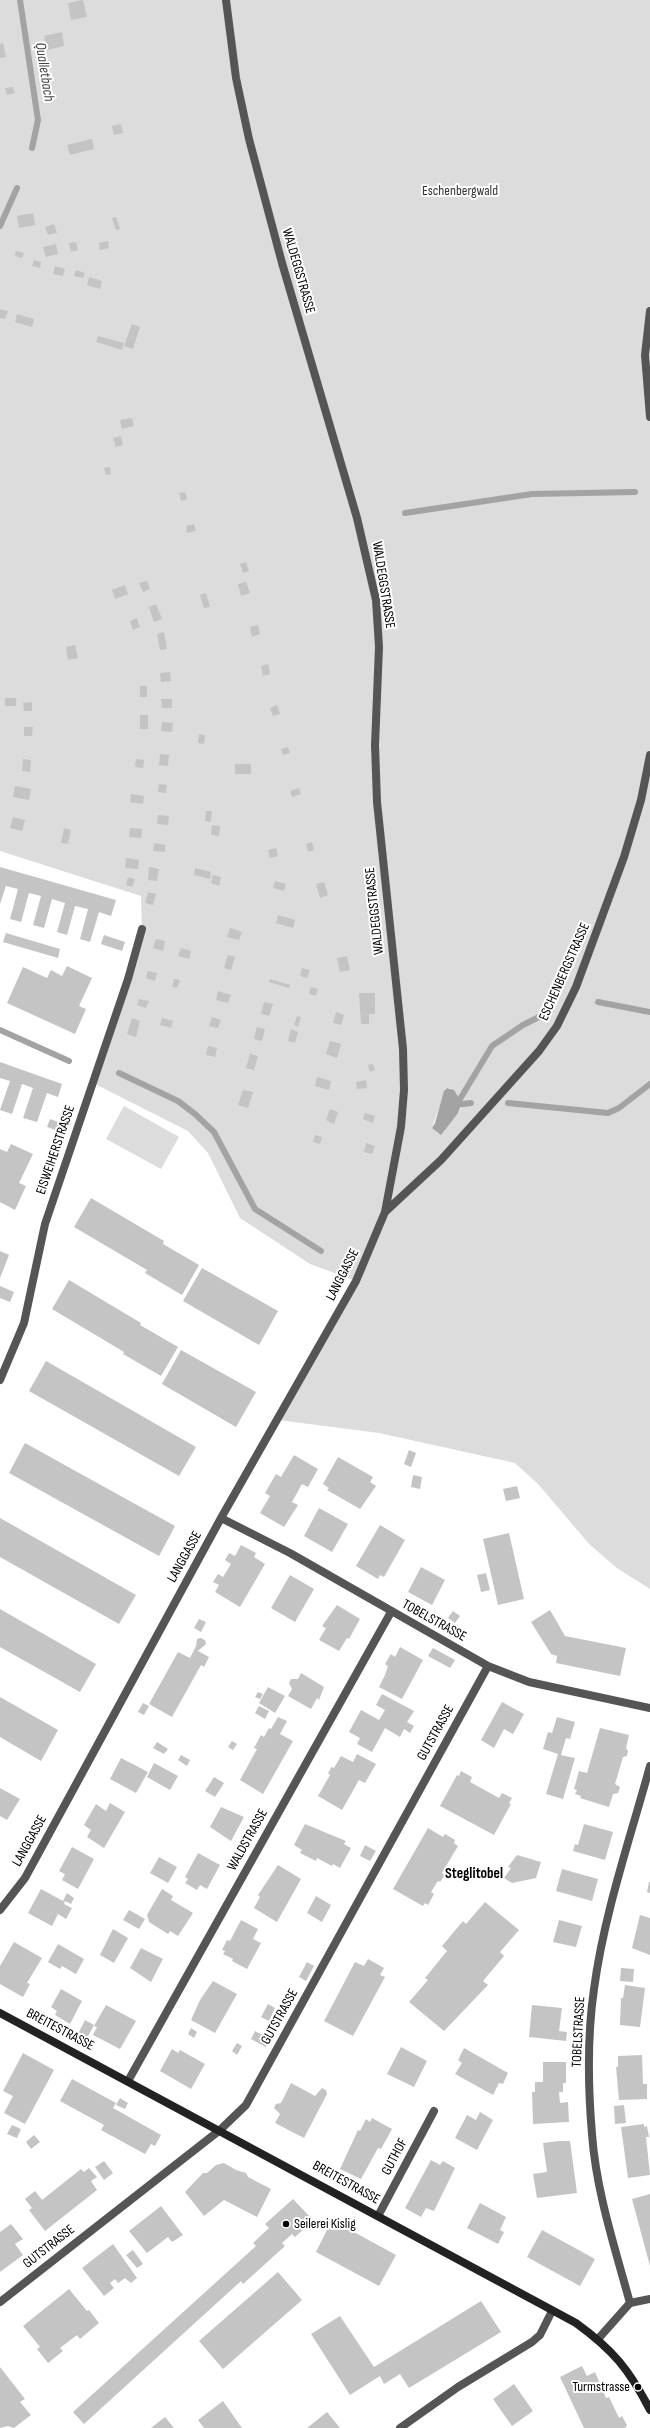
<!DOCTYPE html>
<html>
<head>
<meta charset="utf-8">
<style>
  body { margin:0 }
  canvas { display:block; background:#fff }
</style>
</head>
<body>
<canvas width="650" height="2428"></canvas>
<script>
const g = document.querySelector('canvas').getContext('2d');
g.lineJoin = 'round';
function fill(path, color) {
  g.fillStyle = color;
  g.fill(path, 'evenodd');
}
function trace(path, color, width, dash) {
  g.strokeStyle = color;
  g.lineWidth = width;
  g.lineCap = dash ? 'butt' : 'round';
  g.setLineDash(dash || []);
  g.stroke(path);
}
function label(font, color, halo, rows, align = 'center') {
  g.font = font + ' "Sofia Sans Condensed",sans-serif';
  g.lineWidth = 4;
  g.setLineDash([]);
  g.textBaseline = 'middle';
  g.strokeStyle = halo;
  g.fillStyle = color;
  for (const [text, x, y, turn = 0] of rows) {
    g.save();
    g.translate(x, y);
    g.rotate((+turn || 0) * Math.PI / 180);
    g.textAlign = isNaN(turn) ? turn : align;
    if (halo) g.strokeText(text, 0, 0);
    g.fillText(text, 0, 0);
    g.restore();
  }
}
const green = new Path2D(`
  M0 0H650V1589L617 1568 590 1545 539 1485 515 1463 379 1433 278 1420 356 1281 310 1264 240 1218 208 1153 188 1131 93 1083 142 929 141 896 0 851ZM446 1088H450C475 1110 453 1118 432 1128Z
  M124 1106 179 1137 161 1169 106 1139Z`);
const water = new Path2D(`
  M447 1088 454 1090 462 1103 458 1113 441 1135 432 1128 435 1123 444 1091Z`);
const stream = new Path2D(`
  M20 0 38 120 32 148
  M0 226 17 188
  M405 513 532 494 635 492
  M598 1002 650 1012
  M0 1030 69 1061
  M119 1073 178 1101 195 1114 214 1132 255 1209 321 1251
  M508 1103 608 1113 619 1108 650 1084
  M457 1104 492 1046 523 1025 545 1014
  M455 1105 471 1103`);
const building = new Path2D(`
  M83 0 87 17 71 20 68 3Z
  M62 32 64 46 47 50 44 36Z
  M3 43 6 57 0 58V44Z
  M13 87 15 93 7 95 5 88Z
  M121 124 123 133 114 135 112 126Z
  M92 139 94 149 70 155 67 145Z
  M33 213 35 225 19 228 17 216Z
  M116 217 120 229 116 230 112 218Z
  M54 224 57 233 48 235 45 227Z
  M108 241 109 248 100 250 99 243Z
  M76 242 78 250 71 252 69 243Z
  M56 244 58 254 46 257 43 247Z
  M16 251 24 253 22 258 15 256Z
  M34 260 41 262 40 268 32 266Z
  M55 266 65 269 63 276 53 274Z
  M76 270 85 273 83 278 74 276Z
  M89 277 102 281 100 289 87 285Z
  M0 309 8 311 5 319 0 318Z
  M17 314 34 319 32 327 15 322Z
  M132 324 140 327 133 349 124 346Z
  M98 336 124 343 122 350 96 342Z
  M132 418 134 426 122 429 120 420Z
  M121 436 123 445 116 447 113 438Z
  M110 467 111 474 106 475 104 468Z
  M185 492 187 499 181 501 179 493Z
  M194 524 196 531 187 533 186 526Z
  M246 562 249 571 243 573 240 564Z
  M147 581 150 589 143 592 139 583Z
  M246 582 250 593 241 596 238 584Z
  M125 585 128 594 115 599 112 590Z
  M206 593 210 607 204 608 200 595Z
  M156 604 162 619 154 622 149 607Z
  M137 618 140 627 133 630 130 621Z
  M258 625 260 634 252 637 250 627Z
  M164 632 167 649 160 650 157 634Z
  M75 645 78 658 68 660 66 647Z
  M268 664 270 674 263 676 261 666Z
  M170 672 171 681 161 682 160 673Z
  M140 686H147V697H140Z
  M5 698H16V706H5Z
  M161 699H172V708H162Z
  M32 702V711H24L23 703Z
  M277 705 280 714 273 716 270 708Z
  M140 715H148V729H140Z
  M162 722 173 723 172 732 161 731Z
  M24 727H33L32 736H24Z
  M199 734 205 735 204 744 198 743Z
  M288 747 290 753 283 755 281 749Z
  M160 754 169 755 168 766 159 765Z
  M23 759 31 760 30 772 22 771Z
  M136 759 144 760 143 768 135 767Z
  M235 764H251V774H235Z
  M159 784 167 785 166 793 158 792Z
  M15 786 31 789 29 800 13 797Z
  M299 788 301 794 292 797 290 791Z
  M131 794 144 796 143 804 130 802Z
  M206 811H212L211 822 205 821Z
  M158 815 169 816 168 825 157 824Z
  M13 817 25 820 22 831 10 828Z
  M212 825 220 826 219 836 211 835Z
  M64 828 71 830 68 844 61 843Z
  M130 828 142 829 141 838 129 837Z
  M312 842 314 850 308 852 306 844Z
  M154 843 165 845V852L153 851Z
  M276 848 278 856 270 858 268 850Z
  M126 858 139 860 138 869 125 868Z
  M0 867 116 900 111 916 99 912 90 942 80 939 88 909 75 906 67 935 57 932 65 903 52 899 44 928 33 925 41 896 29 893 21 922 10 919 18 889 6 886 0 904Z
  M149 867 159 869 157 881 148 880Z
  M195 868 211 872 210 879 194 875Z
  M213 875 221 877 219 886 211 883Z
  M128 877 135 879 132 887 126 885Z
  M275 881 286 884 284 891 273 888Z
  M324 882 328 895 320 898 316 884Z
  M148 892 156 894 153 905 145 903Z
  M278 915 295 920 293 928 276 923Z
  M230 928 242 932 239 940 227 937Z
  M6 933 60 949 58 958 3 942Z
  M104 935 125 942 122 951 101 944Z
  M156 939 165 941 163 951 153 948Z
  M181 948 191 951 189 959 178 956Z
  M228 955 235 957 231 970 224 968Z
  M347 956 350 970 340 972 337 958Z
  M67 966 92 978 79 1006 86 1009 75 1034 7 1003 23 967 47 978 51 970 62 976Z
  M302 968 310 970 307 978 300 976Z
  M148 971 157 973 155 981 146 978Z
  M174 979 180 980 177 988 172 987Z
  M270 979 290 985 289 988 269 982Z
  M311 987 318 989 316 996 309 994Z
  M218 991 231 995 228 1003 216 1000Z
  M359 993H375V1014H369V1024H361Z
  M139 999 149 1001 146 1008 137 1005Z
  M264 1002 273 1004 269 1016 261 1014Z
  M336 1012 344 1015 341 1025 333 1023Z
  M297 1016 301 1017 298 1027 294 1025Z
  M212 1017 221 1020 218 1028 209 1026Z
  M132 1018 140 1021 136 1037 127 1034Z
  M162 1018 173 1021 171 1028 160 1025Z
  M257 1027 265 1029 262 1041 254 1039Z
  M291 1029 298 1032 295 1043 288 1041Z
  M330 1041 341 1044 337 1058 326 1054Z
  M208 1046 217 1048 215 1057 206 1055Z
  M250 1054 258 1056 254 1070 246 1068Z
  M0 1062 62 1084 58 1097 47 1093 37 1122 23 1118 33 1088 22 1084 12 1114 0 1110 10 1081 0 1078Z
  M373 1064 375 1070 370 1072 368 1065Z
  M317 1077 331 1081 329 1090 315 1086Z
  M366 1080 367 1088 357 1089 356 1082Z
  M243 1090 253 1092 248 1108 238 1105Z
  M330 1109 338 1112 334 1124 326 1120Z
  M365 1113 375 1116 373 1123 363 1119Z
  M50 1119 67 1125 64 1133 47 1127Z
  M315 1135 322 1137 320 1144 313 1142Z
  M366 1143 375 1146 372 1154 364 1152Z
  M11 1144 33 1154 19 1183 26 1186 15 1210 0 1202V1149L7 1152Z
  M91 1198 164 1241 163 1244 199 1265 182 1295 145 1273 147 1270 74 1227Z
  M0 1251 9 1255 0 1278Z
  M202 1268 278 1311 259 1345 183 1301Z
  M69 1280 141 1323 140 1325 178 1347 161 1376 123 1354 124 1352 52 1309Z
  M0 1286 14 1292 10 1302 0 1298Z
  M181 1350 256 1392 236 1427 162 1384Z
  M46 1361 196 1447 179 1476 29 1391Z
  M25 1443 175 1526 159 1556 9 1473Z
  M409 1450 416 1453 411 1467 404 1464Z
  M294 1455 318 1469 308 1487 302 1484 292 1502 298 1505 284 1527 260 1513 270 1496 265 1493 276 1474 281 1477Z
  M338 1457 373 1477 370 1482 376 1486 360 1509 327 1490 329 1488 323 1484Z
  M413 1475 422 1477 420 1489 411 1487Z
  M517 1486 520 1498 506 1501 503 1489Z
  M319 1508 348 1524 332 1552 304 1536Z
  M0 1518 136 1595 119 1624 0 1557Z
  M380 1525 405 1540 384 1577 380 1575 378 1579 356 1566Z
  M509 1533 524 1599 498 1605 483 1539Z
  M241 1545 256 1553 254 1557 265 1564 240 1607 215 1592 219 1585 213 1582 218 1574 223 1577 231 1564 225 1560 229 1553 235 1556Z
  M421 1567 445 1580 432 1605 408 1592Z
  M486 1573 490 1590 481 1592 477 1575Z
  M290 1575 314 1589 295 1622 271 1608Z
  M337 1605 360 1619 349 1639 347 1638 339 1651 319 1640 326 1628 322 1626Z
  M0 1609 96 1664 80 1692 0 1647Z
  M550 1610 565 1636 626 1648 620 1676 556 1663 557 1656 551 1654 531 1622Z
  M453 1611 460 1616 455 1623 448 1618Z
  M199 1619 206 1622 201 1632 194 1628Z
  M201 1638 205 1640 206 1644 198 1651 209 1657 204 1667 201 1665 172 1717 149 1704 178 1652 190 1658 196 1646 197 1639Z
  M400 1647 423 1660 402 1699 379 1687 385 1675 388 1666 385 1664 391 1654 395 1657Z
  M433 1648 455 1660 450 1668 428 1656Z
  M301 1673 324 1687 319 1700 317 1698 311 1709 288 1696 292 1689 289 1683 291 1679H298Z
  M268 1687 285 1696 275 1713 259 1703Z
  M258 1692 263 1694 260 1699 255 1697Z
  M382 1694 414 1711 407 1722 414 1726 410 1733 404 1729 400 1737 385 1728 372 1752 357 1744 360 1738 349 1732 361 1710 379 1720 385 1710 376 1705Z
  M0 1697 58 1730 41 1761 0 1737Z
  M502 1702 524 1714 513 1734 504 1729 494 1748 481 1740Z
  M143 1703 149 1706 144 1715 138 1712Z
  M259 1706 269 1711 265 1719 255 1713Z
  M278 1717 287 1721 280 1734 293 1741 263 1794 240 1780 257 1749 254 1748 261 1735 264 1737 269 1728 271 1729Z
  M557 1717 575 1722 570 1739 566 1738 561 1755 575 1758 563 1799 546 1794 558 1754 543 1749 548 1732 552 1733Z
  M600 1728 629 1735 626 1748 628 1751 627 1756 623 1757 615 1784 620 1787 618 1793 613 1794 609 1807 580 1798 581 1796 575 1794 577 1790 574 1789 579 1771 587 1773Z
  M232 1741 237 1744 233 1750 228 1747Z
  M157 1742 168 1749 164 1754 153 1748Z
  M357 1754 376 1764 365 1783 359 1780 342 1810 318 1796 330 1775 328 1773 330 1770 331 1767 334 1768 341 1756 353 1762Z
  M181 1755 190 1760 187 1766 178 1760Z
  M121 1758 148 1772 136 1793 110 1779Z
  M154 1763 178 1776 170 1790 147 1777Z
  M461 1771 472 1777 470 1782 499 1798 502 1793 512 1798 509 1803 511 1804 494 1835 440 1806 457 1775 459 1776Z
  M214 1777 224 1783 215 1797 205 1791Z
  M0 1788 20 1799 7 1820 0 1816Z
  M110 1803 125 1812 104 1848 87 1837 91 1830 84 1825 96 1804 106 1811Z
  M221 1807 244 1817 231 1841 210 1827Z
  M305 1824 346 1841 344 1844 351 1848 340 1868 333 1864 332 1866 317 1858 316 1861 300 1853 302 1850 294 1845Z
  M584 1824 613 1832 605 1860 573 1851 575 1844 578 1845Z
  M428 1828 443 1837 445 1834 455 1840 454 1843 458 1846 442 1873 445 1875 440 1882 438 1881 431 1892 434 1894 428 1905 425 1903 423 1906 393 1889Z
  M365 1845 376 1851 370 1861 360 1856Z
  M72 1847 94 1859 78 1889 62 1880 65 1874 59 1871Z
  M198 1853 220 1865 207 1889 200 1885 197 1890 185 1883 188 1879 185 1877Z
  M517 1855 541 1862 536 1878 512 1883 504 1878 511 1868 508 1867Z
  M159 1857 177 1867 168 1883 150 1873Z
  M278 1865 301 1879 277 1922 254 1908 260 1897 258 1895Z
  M562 1869 598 1879 592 1901 556 1891Z
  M649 1882H650V1893L647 1892Z
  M41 1889 63 1901 67 1893 74 1898 71 1904 65 1901 64 1904 72 1908 66 1919 58 1914 52 1926 28 1913Z
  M162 1889 173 1896 171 1900 193 1913 178 1936 170 1931 168 1934 149 1922 147 1915Z
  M316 1896 331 1905 322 1922 307 1913Z
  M485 1902 519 1930 500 1952 504 1956 483 1981 488 1985 444 2031 409 2002 428 1980 425 1978 447 1951 442 1946 463 1921 466 1924Z
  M129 1910 145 1919 139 1929 123 1920Z
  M640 1915 650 1918V1955L632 1948Z
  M241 1920 258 1929 253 1939 261 1943 247 1969 232 1961 233 1959 223 1954 225 1951 222 1950 227 1940 230 1941Z
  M559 1920 582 1926 576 1947 553 1942Z
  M113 1929 128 1938 114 1963 100 1955Z
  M14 1942 42 1958 27 1983 30 1984 23 1997 0 1984V1966Z
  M58 1944 84 1959 76 1974 62 1966 60 1969 48 1962Z
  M141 1948 163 1959 151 1982 130 1968Z
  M368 1959 384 1968 380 1975 385 1977 353 2036 324 2021 355 1962 364 1966Z
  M307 1962 314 1966 306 1981 299 1977Z
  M621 1968 634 1969 633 1982 620 1981Z
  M213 1981 237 1994 215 2033 191 2020 200 2000Z
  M625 1985 645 1988 640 2027 620 2025 621 1998H623Z
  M61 1989 82 2001 70 2024 55 2015 57 2011 51 2007Z
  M268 2004 275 2008 269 2021 261 2017Z
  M106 2005 136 2021 120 2049 93 2035 97 2027 94 2026Z
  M532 2005 562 2008 559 2031 567 2032 566 2041 529 2037Z
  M85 2020 94 2025 86 2040 77 2036Z
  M191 2028 197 2032 194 2038 188 2034Z
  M255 2031 270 2039 266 2047 251 2039Z
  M237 2043 242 2046 237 2055 232 2051Z
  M401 2047 427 2061 414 2087 387 2074Z
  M464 2048 508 2073 503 2084 499 2083 493 2095 455 2074 462 2063 458 2060Z
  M172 2049 178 2053 180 2050 205 2064 191 2089 160 2071Z
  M23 2053 54 2070 25 2124 4 2113 13 2096 3 2091Z
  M642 2055 643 2084H647V2099L619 2100 616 2067H618V2056Z
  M543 2062H566V2083H563V2092H559L560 2103 568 2102 569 2122 533 2124 532 2092H535V2082H543Z
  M72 2079 116 2103 113 2108 161 2135 155 2146 151 2144 145 2154 101 2130 104 2125 60 2101Z
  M291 2083 315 2096 322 2088 326 2090 327 2094 304 2138 275 2123 280 2114 274 2108 276 2104 281 2103Z
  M120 2098 128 2103 125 2109 116 2105Z
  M624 2105 626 2123 615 2124 614 2106Z
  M480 2112 493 2120 477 2150 455 2138 467 2115 476 2120Z
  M372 2118 392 2129 381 2149 378 2148 361 2179 340 2169 358 2130 360 2131 366 2119 370 2122Z
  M644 2124V2127L647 2126 649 2137H646L650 2175 628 2178 621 2127Z
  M12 2125 21 2129 17 2138 7 2134Z
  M34 2135 40 2142 31 2149 26 2142Z
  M559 2141H570L577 2193 537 2198 533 2174 547 2172 543 2143Z
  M431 2160 440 2165 443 2161 455 2168 434 2211 426 2208 421 2217 405 2208Z
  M104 2161 113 2173 104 2180 95 2167Z
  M224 2163 236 2170 246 2173 248 2177 271 2189 257 2217 224 2200 204 2216 185 2192 203 2173H207L216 2165Z
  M89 2168 97 2177 91 2181 97 2190 45 2231 29 2210 32 2208 25 2199 35 2191 42 2200 81 2169 84 2172Z
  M650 2194V2266L632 2199Z
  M293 2199 310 2217 306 2221 309 2224 295 2237 292 2234 282 2243 285 2246 243 2284 241 2281 84 2424 73 2412 256 2246 253 2243 269 2228 265 2224Z
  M480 2203 506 2217 500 2230 504 2232 498 2244 467 2228Z
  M161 2206 183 2235 172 2242 168 2237 147 2253 129 2231Z
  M332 2220 396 2255 379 2286 316 2252Z
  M11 2224 23 2239 15 2244 23 2255 0 2272V2232Z
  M542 2230 595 2259 580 2286 527 2257Z
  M113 2244 137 2278 131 2283 125 2278 118 2283 115 2279 110 2283 114 2288 104 2296 82 2268Z
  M133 2250 143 2264 137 2268 126 2255Z
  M278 2272 302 2300 223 2369 199 2341Z
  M69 2289 87 2311 89 2310 99 2323 80 2339 77 2335 60 2348 63 2351 48 2363 37 2349 40 2347 23 2326Z
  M481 2301 501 2332 409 2388 400 2374 384 2384 380 2376 350 2395 311 2334 340 2316 374 2367Z
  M582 2366 587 2376 595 2372 606 2398 609 2397 619 2418 622 2416 627 2425 625 2428H584L560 2377Z
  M0 2367 25 2399 20 2402 31 2415 14 2428 8 2426 0 2428Z
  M514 2384 533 2411 512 2426 493 2399Z
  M223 2401 242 2428H204L198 2420Z
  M327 2412 340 2428H307Z
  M165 2417 174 2428H151Z`);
const minor = new Path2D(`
  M650 311 645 355 650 417
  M385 1212 441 1160 539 1051 557 1026 576 987 624 857 641 800 650 755
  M0 1380 24 1323 45 1224 128 979 142 929
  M221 1518 290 1553 488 1666 529 1682 650 1708
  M0 1910 25 1878 221 1518 356 1281 385 1212 401 1127 404 1090 403 1049 377 802 375 745 379 647 376 600 357 518 282 263 249 139 236 78 226 0
  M128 2081 391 1612
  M378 2216 434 2111
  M0 2302 220 2130 246 2105 488 1666
  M630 2303C615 2248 596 2191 592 2134 588 2087 587 2037 594 1989 604 1914 630 1839 650 1766
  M598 2339 630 2303 650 2299
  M400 2428 458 2387 532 2342 540 2335 552 2311`);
const secondary = new Path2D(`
  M0 2013 576 2323C613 2350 629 2369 650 2410`);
const markers = [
  [286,2224,4,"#000"],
  [638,2387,4,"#000"]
];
const parkNames = [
  ["Eschenbergwald",460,191]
];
const streetNames = [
  ["WALDEGGSTRASSE",298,271,74],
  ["WALDEGGSTRASSE",383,585,81],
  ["WALDEGGSTRASSE",375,911,-96],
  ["ESCHENBERGSTRASSE",565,972,-66],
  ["EISWEIHERSTRASSE",56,1150,-71],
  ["LANGGASSE",343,1275,-63],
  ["LANGGASSE",185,1557,-61],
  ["TOBELSTRASSE",434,1621,29],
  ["GUTSTRASSE",436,1733,-61],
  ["WALDSTRASSE",248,1840,-61],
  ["LANGGASSE",30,1841,-61],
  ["GUTSTRASSE",280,2017,-61],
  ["BREITESTRASSE",60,2030,28],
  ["TOBELSTRASSE",579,2032,-87],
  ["GUTHOF",395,2157,-62],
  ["BREITESTRASSE",346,2183,29],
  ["GUTSTRASSE",49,2247,-38]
];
const poiNames = [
  ["Seilerei Kislig",294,2224],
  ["Turmstrasse",630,2387,"right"]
];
const waterNames = [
  ["Qualletbach",44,72,81]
];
const neighbourhoodNames = [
  ["Steglitobel",474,1874]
];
fill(green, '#dcdcdc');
fill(water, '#a3a3a3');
trace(stream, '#a3a3a3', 6);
fill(building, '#c4c4c4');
trace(minor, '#555', 8);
trace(secondary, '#222', 8);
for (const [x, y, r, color] of markers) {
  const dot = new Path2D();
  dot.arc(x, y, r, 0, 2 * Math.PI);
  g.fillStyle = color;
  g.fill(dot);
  trace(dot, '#fff', 1.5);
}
label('14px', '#333', '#fff', parkNames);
label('14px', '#000', '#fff', streetNames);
label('14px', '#000', '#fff', poiNames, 'left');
label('italic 15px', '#444', '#fff', waterNames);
label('bold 15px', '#000', '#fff', neighbourhoodNames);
</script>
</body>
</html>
